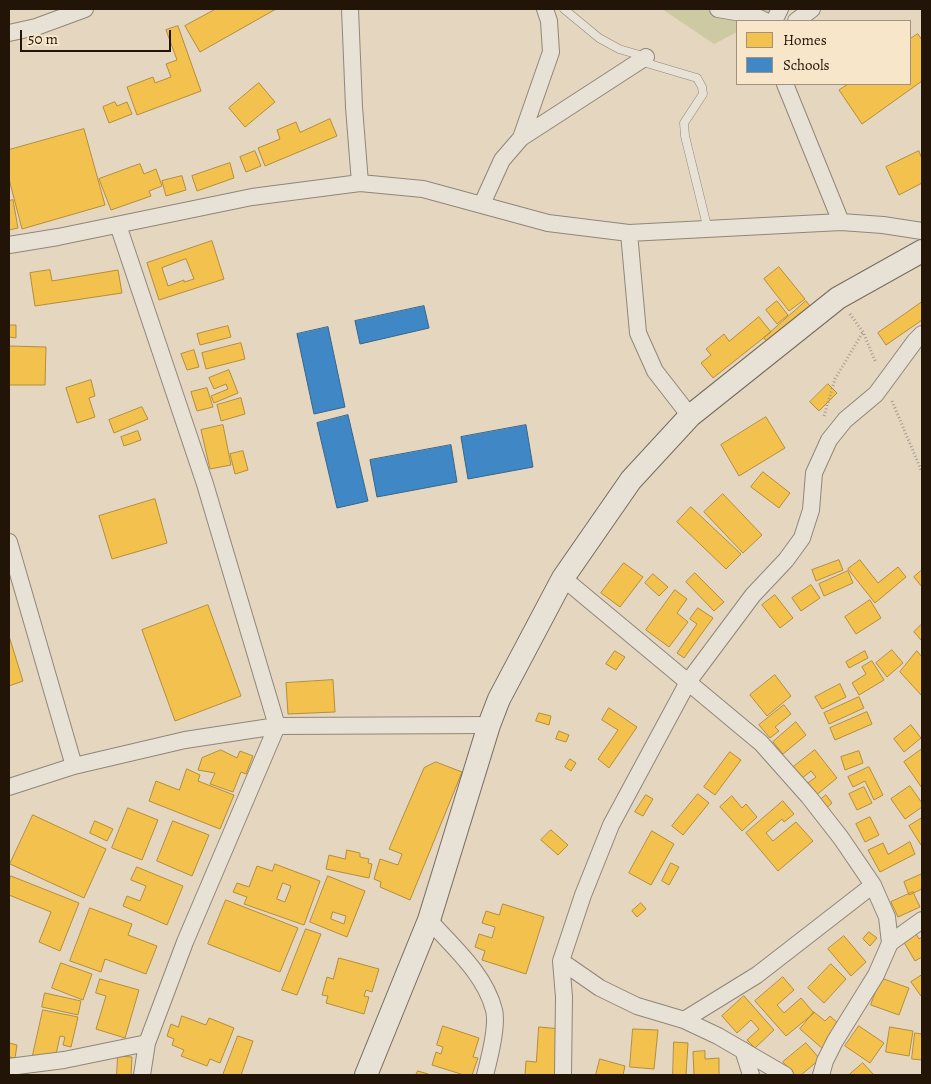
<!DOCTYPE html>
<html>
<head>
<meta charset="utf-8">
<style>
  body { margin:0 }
  #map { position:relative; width:931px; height:1084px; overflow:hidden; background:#e5d6bf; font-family:Alegreya,serif }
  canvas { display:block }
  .frame { position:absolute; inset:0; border:10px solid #221407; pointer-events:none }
  .legend { position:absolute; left:736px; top:20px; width:175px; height:65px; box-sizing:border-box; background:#f8e6cb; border:1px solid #a2927d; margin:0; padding:6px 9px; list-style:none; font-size:15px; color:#221407 }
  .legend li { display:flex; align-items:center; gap:10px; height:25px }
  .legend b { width:25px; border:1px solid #a2927d }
  .scale { position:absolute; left:20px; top:30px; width:151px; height:22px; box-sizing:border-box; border:2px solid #221407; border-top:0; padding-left:6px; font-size:15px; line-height:18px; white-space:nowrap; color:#221407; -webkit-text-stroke:4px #f8e6cb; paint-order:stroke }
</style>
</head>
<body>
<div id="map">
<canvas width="931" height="1084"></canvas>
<div class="frame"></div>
<ul class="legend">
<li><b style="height:14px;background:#f2c14e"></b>Homes</li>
<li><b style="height:14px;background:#3f88c5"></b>Schools</li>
</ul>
<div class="scale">50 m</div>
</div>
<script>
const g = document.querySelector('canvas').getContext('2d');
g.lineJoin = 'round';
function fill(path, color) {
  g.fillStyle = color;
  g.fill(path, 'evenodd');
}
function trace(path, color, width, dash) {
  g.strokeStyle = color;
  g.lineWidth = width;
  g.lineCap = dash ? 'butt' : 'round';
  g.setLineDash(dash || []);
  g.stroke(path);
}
const green = new Path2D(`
  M662 9H783L759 21H737V32L714 44Z`);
const homes = new Path2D(`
  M216 9H276L200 52 185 26Z
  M178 26 201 91 137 115 127 87 153 77 155 83 171 77 166 64 177 60 166 30Z
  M918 34 922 40V81L862 124 839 90 848 84H910V39Z
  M259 83 275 102 245 127 229 108Z
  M115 102 117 106 127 102 132 114 109 123 103 107Z
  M330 119 337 136 265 166 258 148 280 139 277 130 296 122 300 132Z
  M84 129 105 205 22 229 9 179V150Z
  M255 151 261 166 246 172 240 157Z
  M919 151 922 159V183L899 195 886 167Z
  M230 163 234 178 197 191 192 176Z
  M140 164 144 174 156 169 162 186 149 191 151 196 111 210 99 179Z
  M182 176 186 190 166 196 162 181Z
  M13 200 18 228 9 230V201Z
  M212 241 224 279 159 300 147 263ZM186 259 194 279 184 282V280L168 286 162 268Z
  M779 267 805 299 789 311 764 279Z
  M50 270 52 281 118 270 122 293 35 306 30 273Z
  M777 301 788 315 777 324 766 310Z
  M806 301 814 311 770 345 764 338Z
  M922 302V320L886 345 878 333Z
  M759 317 771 332 713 378 701 363 711 355 706 349 724 334 729 341Z
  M9 325H16V338L9 337Z
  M228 326 231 337 200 345 197 334Z
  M241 343 245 359 206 369 202 353Z
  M9 346 46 347 45 385H9Z
  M194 350 199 367 187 370 181 354Z
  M229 370 238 393 214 403 211 396 228 389 226 384 214 389 209 378Z
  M91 380 95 396 89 398 95 417 77 423 66 388Z
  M828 384 837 393 819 411 810 402Z
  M207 388 213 407 197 411 191 392Z
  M241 398 245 414 221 421 217 405Z
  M142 407 148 419 114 433 109 420Z
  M766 417 785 448 739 476 721 445Z
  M223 425 231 465 210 469 201 430Z
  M138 431 141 440 124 446 121 437Z
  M243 451 248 470 235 474 230 454Z
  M763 472 790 493 779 508 751 487Z
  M723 494 762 535 743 553 704 512Z
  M155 499 167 543 112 559 99 516Z
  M691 507 741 554 726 569 677 522Z
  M839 560 843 570 816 581 812 570Z
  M860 560 878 583 898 567 906 577 875 603 848 569Z
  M624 563 643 577 620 607 601 593Z
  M922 570V587L914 577Z
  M848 571 853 583 824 596 819 584Z
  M695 573 724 602 714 611 686 582Z
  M653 574 668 587 659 596 645 583Z
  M811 585 820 598 801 611 792 598Z
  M675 590 687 599 677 613 688 622 669 647 646 630Z
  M775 595 793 618 780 628 762 605Z
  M870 600 881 618 856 634 845 617Z
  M208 605 241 696 175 721 142 630Z
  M698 608 713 618 684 658 677 653 697 624 690 619Z
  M922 624V641L914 632Z
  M9 636 23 681 9 686Z
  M892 650 903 663 887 677 876 663Z
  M615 651 625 657 616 670 606 664Z
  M865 651 868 658 849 668 846 662Z
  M917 651 922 657V696L900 672Z
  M872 661 884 680 859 695 852 683 866 674 862 667Z
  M775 675 791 696 767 716 750 695Z
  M333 680 335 712 288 714 286 683Z
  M840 684 846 697 822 709 815 697Z
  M859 697 864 708 829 724 824 713Z
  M784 705 791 714 775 727 779 731 770 738 759 725Z
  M609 708 637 727 609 768 598 759 618 730 602 720Z
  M867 712 872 724 835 740 830 728Z
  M539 713 551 716 549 725 536 721Z
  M796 722 806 735 783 754 773 742Z
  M911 725 921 738 904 752 894 739Z
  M559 731 569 735 566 742 556 739Z
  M922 749V788L904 762Z
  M221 750 237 758 240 751 253 756 246 774 241 772 233 792 210 784 215 773 198 770 202 758Z
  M815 750 837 778 814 797 805 785 816 777 811 771 801 779 792 768Z
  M859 751 863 763 845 770 841 757Z
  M730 752 741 760 715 795 704 787Z
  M570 759 576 763 571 771 565 767Z
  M436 762 462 772 410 900 380 887 381 882 374 879 380 859 398 865 402 854 389 849 424 768Z
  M869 767 883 795 874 800 865 781 853 787 848 777Z
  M187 769 200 775 198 781 234 795 220 829 149 801 156 781 179 790Z
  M910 786 922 803V807L905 819 891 799Z
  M864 787 872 803 857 810 849 794Z
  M698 794 709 803 683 835 672 826Z
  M646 795 653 799 643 816 635 812Z
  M826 795 832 803 824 810 818 802Z
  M732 796 742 808 746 804 757 817 742 831 720 807Z
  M783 801 794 814 784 822 782 819 766 833 773 841 796 822 813 841 778 871 746 833Z
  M128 808 158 820 142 860 112 848Z
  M33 815 106 849 84 898 10 864Z
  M870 817 879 835 865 842 856 824Z
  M922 818V844L921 845 909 826Z
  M95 821 113 829 107 841 90 833Z
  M173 821 209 835 192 876 157 861Z
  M551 830 568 845 558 855 541 840Z
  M652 831 674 844 651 885 629 873Z
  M910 842 915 854 880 872 868 850 883 843 888 854Z
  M347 850 360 853V857L369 859 368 863 372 864 369 878 326 869 329 855 345 859Z
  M671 863 679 867 669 885 662 881Z
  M275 864 320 881 304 925 244 904 247 897 233 892 237 883 249 887 257 866 272 871ZM283 883 291 886 285 902 277 899Z
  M137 867 183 886 167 925 123 906 127 896 140 901 146 886 131 880Z
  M922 874V889L909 895 904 882Z
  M11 876 79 903 60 951 39 942 51 912 9 895V881Z
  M328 876 365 891 347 937 310 922ZM333 912 346 916 344 924 331 919Z
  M913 892 920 907 898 917 891 902Z
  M226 900 298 928 280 972 208 944Z
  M641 903 646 909 637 917 632 911Z
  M503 904 544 917 526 974 482 960 485 951 475 947 479 934 492 938 495 927 482 923 486 911 499 915Z
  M90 908 132 924 128 935 157 946 146 974 105 959 101 972 70 961Z
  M306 929 321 934 297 995 282 990Z
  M869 932 877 938 870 946 863 939Z
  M915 932 919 939 922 937V957L915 961 902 939Z
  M844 936 866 962 851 976 828 949Z
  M339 958 379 969 372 992 366 990 364 996 369 997 364 1014 326 1003 328 996 322 995 327 977 333 979Z
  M61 963 92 974 83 1000 52 988Z
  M831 964 846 979 824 1003 808 988Z
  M922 975V995L921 996 911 982Z
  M783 977 794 990 777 1005 784 1013 801 998 814 1013 786 1036 755 1001Z
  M881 978 909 988 899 1015 871 1005Z
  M100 979 139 990 125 1038 96 1029 106 996 96 993Z
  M45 993 81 1001 78 1015 42 1007Z
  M744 996 774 1030 755 1048 747 1040 759 1029 751 1020 737 1033 722 1016Z
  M43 1010 78 1017 71 1047 63 1045 65 1037 60 1036 55 1059 33 1055Z
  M814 1012 825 1021 830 1016 842 1027 823 1049 800 1029Z
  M182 1016 206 1025 209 1018 234 1028 220 1063 210 1059 207 1066 181 1056 184 1050 172 1045 174 1039 167 1036 171 1024 178 1027Z
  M443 1026 479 1038 473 1057 478 1058 472 1075H464L432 1065 436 1052 441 1054 443 1047 437 1045Z
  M859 1026 884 1043 870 1063 845 1046Z
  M539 1027 562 1029 557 1075H525L526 1061 536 1062Z
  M890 1027 913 1031 909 1056 886 1052Z
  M633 1029 658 1030 654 1069 630 1067Z
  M915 1033 922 1034V1060L912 1059Z
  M238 1036 253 1041 241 1075H223Z
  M674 1042 688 1043 686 1075H673Z
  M9 1043 17 1045 15 1058 9 1057Z
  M806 1043 820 1059 801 1075H794L783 1062Z
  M705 1051V1059L719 1058V1075H694L693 1052Z
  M118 1056 132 1057 131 1075H117Z
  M600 1059 625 1066 623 1075H596Z
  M863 1063 873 1074 871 1075H849Z
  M418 1071 431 1075H416Z`);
const schools = new Path2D(`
  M424 306 429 328 360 344 355 321Z
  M328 327 345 407 314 414 297 334Z
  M348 415 368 501 337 508 317 423Z
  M526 425 533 467 468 479 461 437Z
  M451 445 457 482 377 497 370 460Z`);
const path = new Path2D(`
  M850 314 863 332 876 363
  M892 401 922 472
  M824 416 835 379 863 332`);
const lane = new Path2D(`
  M564 9 599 38 619 49 646 57 643 62 697 78 702 87 703 94 684 123 685 136 708 230`);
const street = new Path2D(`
  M350 9 354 107 360 183
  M718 9 753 15 765 21
  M774 21 780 9
  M796 21 812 9
  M9 33 36 27 85 9
  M785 84 841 222
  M521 138 551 52 549 21 545 9
  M482 204 502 160 521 138 646 57
  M118 225 205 484 277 726 185 942 147 1043 142 1075
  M629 233 638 333 655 371 690 416
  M9 245 58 237 252 197 360 183 423 189 548 223 629 233 841 222 883 225 922 231
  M9 542 74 766
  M563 578 761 743 809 797 841 838 873 885 887 917 890 943 876 975 835 1041 825 1061 821 1075
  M9 787 74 766 185 740 277 726 489 725
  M429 920C453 947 485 974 494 1010 498 1025 489 1060 485 1075
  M890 943 922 920
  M561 961 600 988 637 1006 684 1020 718 1036 785 1075
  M684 1020 757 975 873 885
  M743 1050 751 1075
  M9 1067 64 1060 147 1043
  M563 1075 564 997 561 961 583 895 611 825 688 682 753 595 786 560 802 538 811 510 814 473 829 440 845 420 876 394 915 341 922 334`);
const secondary = new Path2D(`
  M366 1075 429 920 489 725 499 699 563 578 631 480 690 416 838 298 922 251`);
fill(green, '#cdc9a3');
fill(homes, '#f2c14e');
trace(homes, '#b48d39', 1);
fill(schools, '#3f88c5');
trace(schools, '#36658c', 1);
trace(lane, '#908678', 9);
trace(street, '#908678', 18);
trace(secondary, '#756b5f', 24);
trace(path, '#a29a91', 3, [1, 2.5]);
trace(lane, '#e8e1d6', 8);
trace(street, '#e8e1d6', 16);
trace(secondary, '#e8e1d6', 22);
</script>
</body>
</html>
